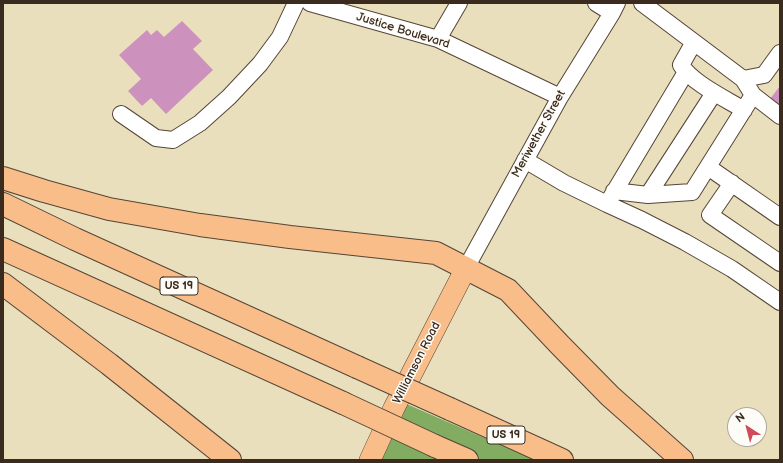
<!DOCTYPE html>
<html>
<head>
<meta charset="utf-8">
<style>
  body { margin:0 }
  #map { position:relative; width:783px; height:463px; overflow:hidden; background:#eadfbc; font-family:"Balsamiq Sans",sans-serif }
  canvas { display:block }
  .frame { position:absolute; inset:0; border:4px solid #3b2a1e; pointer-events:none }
  .north { position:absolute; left:727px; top:407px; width:40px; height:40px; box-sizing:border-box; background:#fdfcf7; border:1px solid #afa8a0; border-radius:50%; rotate:324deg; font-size:11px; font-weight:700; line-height:16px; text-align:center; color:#3b2a1e }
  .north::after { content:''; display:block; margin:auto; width:14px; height:18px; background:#d1495b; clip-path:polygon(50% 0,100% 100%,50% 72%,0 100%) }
</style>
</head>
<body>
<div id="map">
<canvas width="783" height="463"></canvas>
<div class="frame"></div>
<div class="north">N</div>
</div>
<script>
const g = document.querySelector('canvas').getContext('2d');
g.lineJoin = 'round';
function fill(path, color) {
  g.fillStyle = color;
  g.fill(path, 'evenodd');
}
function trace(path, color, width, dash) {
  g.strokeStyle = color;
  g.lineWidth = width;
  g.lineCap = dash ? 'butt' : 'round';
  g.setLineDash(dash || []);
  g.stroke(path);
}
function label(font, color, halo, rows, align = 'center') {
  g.font = font + ' "Balsamiq Sans",sans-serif';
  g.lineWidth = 3;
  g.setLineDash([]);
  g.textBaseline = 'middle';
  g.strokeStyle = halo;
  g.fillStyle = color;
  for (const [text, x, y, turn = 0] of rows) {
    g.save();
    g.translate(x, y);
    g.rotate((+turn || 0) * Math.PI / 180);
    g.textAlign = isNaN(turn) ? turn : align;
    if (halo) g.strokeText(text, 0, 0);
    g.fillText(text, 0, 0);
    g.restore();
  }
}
const forest = new Path2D(`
  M402 402 535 460H381Z`);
const building = new Path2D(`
  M182 21 202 41 193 49 213 70 166 114 151 98 142 106 128 91 141 79 119 55 147 30 151 35 157 30 164 37Z
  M780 86V107L770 99Z`);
const minor = new Path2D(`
  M310 3 438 39 560 97
  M596 3 612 13
  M642 3 743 79 753 95 780 116
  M438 39 459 3
  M694 42 681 65C692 83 726 99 744 110
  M743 79 764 75 780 53
  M121 114 156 138 173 140 200 123 229 97 260 64 280 37 296 3
  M525 160 564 183 607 204 642 220 685 242 732 269 780 302
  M708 167 780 217
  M732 183 710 215 780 263
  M614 191 648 195 692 192 753 95
  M648 195 714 93
  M610 199 686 72
  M466 268 560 97 612 13 617 3`);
const major = new Path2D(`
  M370 460 394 408 466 268`);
const highway = new Path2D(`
  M3 178 44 191 109 209 200 225 290 237 436 253 508 290 559 344 610 396 682 460
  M3 204 75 239 357 367
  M3 249 343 403
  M3 284 109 364 230 460
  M450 409 562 460
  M435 446 467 460`);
const highwayBridge = new Path2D(`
  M357 367 450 409
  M343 403 435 446`);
const shields = [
  [179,286,38],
  [506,435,38]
];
const shieldNames = [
  ["US 19",179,286],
  ["US 19",506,435]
];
const streetNames = [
  ["Justice Boulevard",403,31,17],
  ["Meriwether Street",539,134,-61],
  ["Williamson Road",417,363,-63]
];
fill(forest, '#82ac62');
fill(building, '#cd91bd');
trace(minor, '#554536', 18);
trace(major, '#554536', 22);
trace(highway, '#554536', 24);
trace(minor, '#fff', 16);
trace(major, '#f8bd89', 21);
trace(highway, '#f8bd89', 22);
trace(highwayBridge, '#554536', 24, []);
trace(highwayBridge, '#f8bd89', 22);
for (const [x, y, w] of shields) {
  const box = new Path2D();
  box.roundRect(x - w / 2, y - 9, w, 18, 3);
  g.fillStyle = '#fdfcf7';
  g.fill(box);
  trace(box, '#3b2a1e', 1);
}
label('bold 11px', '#3b2a1e', null, shieldNames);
label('12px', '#3b2a1e', '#fdfcf7', streetNames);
</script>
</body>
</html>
